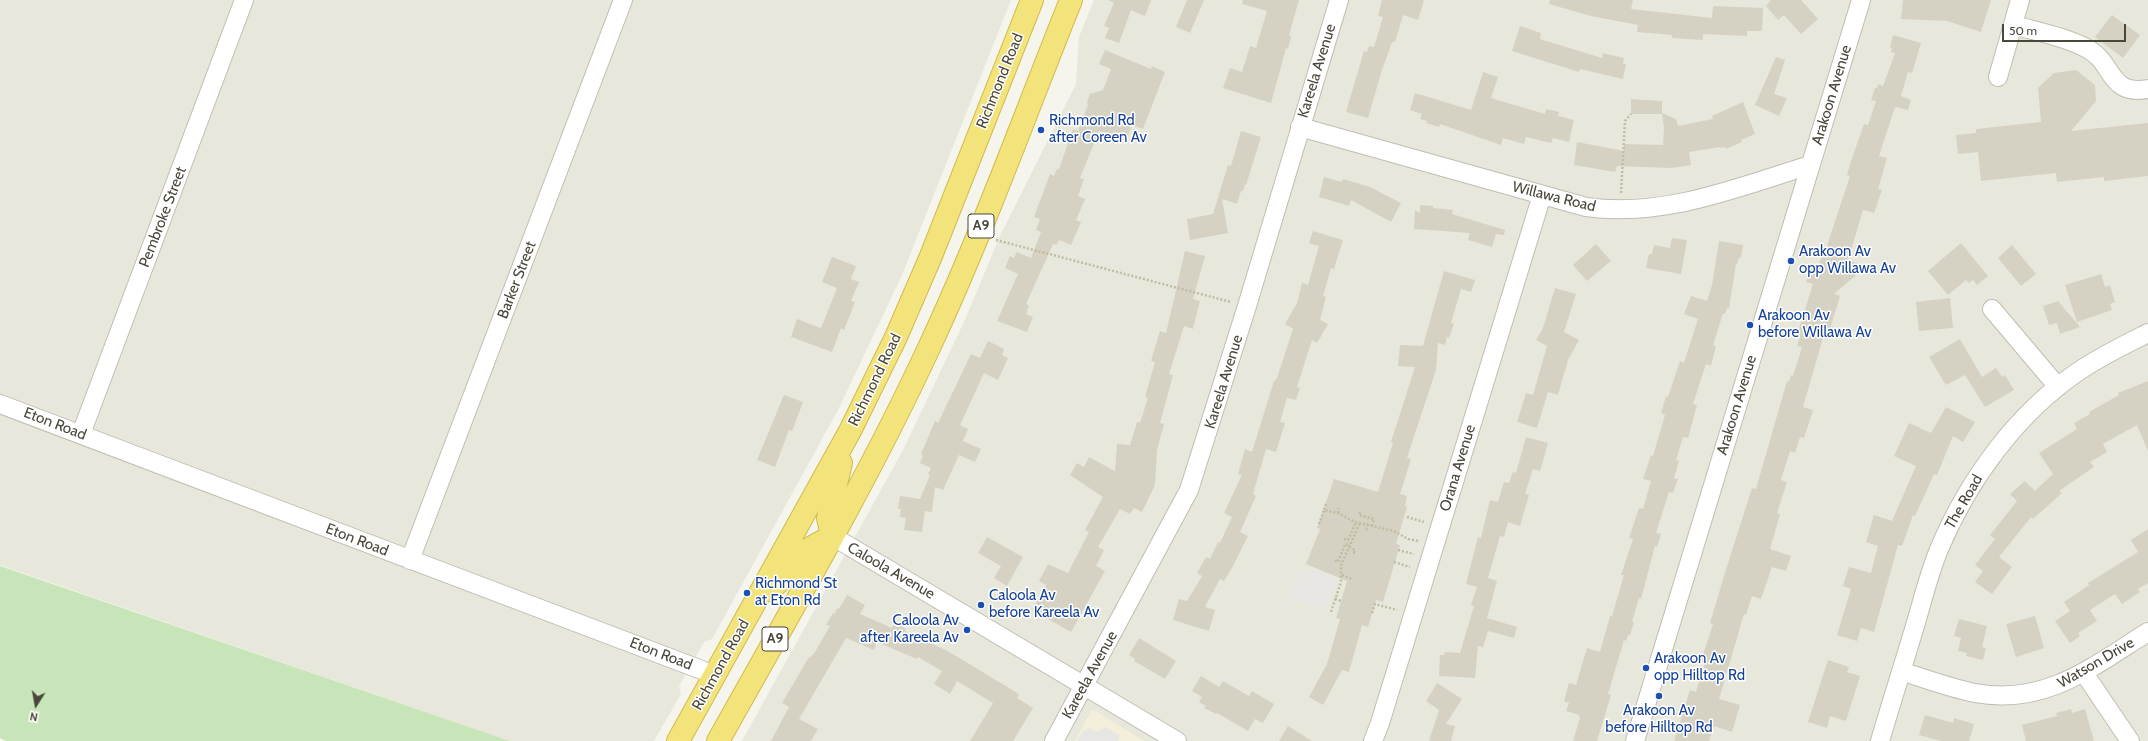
<!DOCTYPE html>
<html>
<head>
<meta charset="utf-8">
<style>
  body { margin:0 }
  #map { position:relative; width:2148px; height:741px; overflow:hidden; background:#f5f4ed; font-family:Cabin,sans-serif }
  canvas { display:block }
  .north { position:absolute; left:16px; top:685px; width:40px; height:40px; -webkit-text-stroke:3px #fff; paint-order:stroke; rotate:191deg; font-size:11px; font-weight:700; line-height:16px; text-align:center; color:#49463a }
  .north::after { content:''; display:block; margin:auto; width:14px; height:18px; background:#49463a; clip-path:polygon(50% 0,100% 100%,50% 72%,0 100%) }
  .scale { position:absolute; left:2002px; top:24px; width:124px; height:18px; box-sizing:border-box; border:2px solid #49463a; border-top:0; padding-left:5px; font-size:12px; line-height:14px; white-space:nowrap; color:#49463a; -webkit-text-stroke:3px #fff; paint-order:stroke }
</style>
</head>
<body>
<div id="map">
<canvas width="2148" height="741"></canvas>
<div class="north">N</div>
<div class="scale">50 m</div>
</div>
<script>
const g = document.querySelector('canvas').getContext('2d');
g.lineJoin = 'round';
function fill(path, color) {
  g.fillStyle = color;
  g.fill(path, 'evenodd');
}
function trace(path, color, width, dash) {
  g.strokeStyle = color;
  g.lineWidth = width;
  g.lineCap = dash ? 'butt' : 'round';
  g.setLineDash(dash || []);
  g.stroke(path);
}
function label(font, color, halo, rows, align = 'center') {
  g.font = font + ' Cabin,sans-serif';
  g.lineWidth = 3;
  g.setLineDash([]);
  g.textBaseline = 'middle';
  g.strokeStyle = halo;
  g.fillStyle = color;
  for (const [text, x, y, turn = 0] of rows) {
    g.save();
    g.translate(x, y);
    g.rotate((+turn || 0) * Math.PI / 180);
    g.textAlign = isNaN(turn) ? turn : align;
    if (halo) g.strokeText(text, 0, 0);
    g.fillText(text, 0, 0);
    g.restore();
  }
}
const residential = new Path2D(`
  M0 0H1011L902 275 838 410 712 639 704 642 679 686 681 694 654 741H510L0 565Z
  M1094 0H2148V741H742L903 450 964 322 1000 236 1076 84 1079 37Z`);
const commercial = new Path2D(`
  M1092 709 1144 741H1075Z`);
const green = new Path2D(`
  M0 566 510 741H6L0 738Z`);
const parking = new Path2D(`
  M1313 568 1338 579 1327 609 1288 597 1300 570 1311 574Z
  M1105 727 1120 735 1118 741H1077L1083 732 1088 728 1098 732Z`);
const building = new Path2D(`
  M1108 0H1151L1145 16 1131 10 1119 43 1105 38 1109 28 1104 26 1114 3Z
  M1187 0H1204L1190 33 1176 27Z
  M1243 0H1299L1289 35 1291 36 1288 49 1286 48 1271 103 1223 88 1230 68 1242 72 1250 46 1256 48 1267 11 1242 4Z
  M1382 0H1424L1418 20 1403 15 1395 42H1392L1382 70 1368 118 1346 112 1364 51 1367 52 1369 46 1374 47 1383 17 1378 16Z
  M1550 0H1633L1631 9 1712 18 1713 6 1763 8 1762 31H1747V36L1703 34V40L1672 38V35L1637 32 1638 25 1591 16 1549 4Z
  M1771 0H1801L1818 19 1801 34 1784 15 1778 20 1766 6Z
  M1903 0H1991L1981 32 1947 21 1901 19Z
  M2112 15 2140 35 2123 58 2095 37Z
  M1520 26 1541 33 1540 39 1602 58 1603 53 1624 58 1623 64H1626L1623 79 1580 69 1579 72 1512 51Z
  M1893 35 1921 43 1912 73 1908 72 1901 96 1911 100 1908 110 1895 107 1879 156 1887 158 1878 189 1882 190 1874 213 1863 210 1848 260 1859 264 1856 275 1834 294 1840 296 1827 339 1823 338 1803 407 1813 410 1804 438 1800 437 1795 453 1790 451 1781 480 1787 482 1777 513 1780 514 1770 549 1791 556 1786 571 1772 567 1761 599 1752 596 1746 615 1744 614 1719 699 1740 705 1732 732 1714 726 1709 741H1674L1690 690 1696 692 1705 662 1701 661 1713 624 1710 623 1724 576 1752 488 1756 489 1787 381 1789 382 1791 375 1793 376 1802 347 1797 346 1800 337 1797 335 1813 284 1806 282 1812 265 1818 267 1823 252H1825L1850 176 1847 175 1851 161 1864 124 1868 125 1876 101 1871 100 1875 88H1877L1878 84 1883 86 1895 53 1891 52 1892 48 1890 47Z
  M1105 50 1151 69 1152 66 1165 72 1143 129 1132 125 1126 141 1099 131 1080 178 1084 179 1078 196 1085 199 1076 220 1081 222 1071 245 1059 240 1056 245 1053 244 1026 304 1029 306 1026 314 1033 317 1027 332 997 321 1018 274 1005 268 1010 256 1014 258 1017 252 1031 258 1041 232 1036 230 1040 219 1034 217 1050 174 1054 176 1057 169H1059L1073 129 1078 131 1088 105 1087 102 1090 94 1103 90 1111 69 1099 64Z
  M1776 57 1785 60 1774 94 1787 98 1779 116 1755 105Z
  M2076 70 2095 85 2096 101 2071 131 2148 123V176L2104 181V177L2057 182 2056 173 1981 181 1978 152 1958 154 1956 135 1976 133V129L2041 122 2038 88 2054 73Z
  M1483 72 1498 77 1491 98 1545 114 1546 109 1559 112 1558 116 1574 120 1569 142 1553 138 1551 143 1526 137 1524 144 1503 138 1501 145 1440 124 1439 127 1426 123 1427 121 1420 119 1422 114 1410 110 1415 93 1471 110Z
  M1631 99 1662 101V113L1676 119 1678 126 1713 119 1712 116 1743 102 1755 134 1741 140 1742 142 1726 149 1725 147 1721 148 1720 147 1689 152 1691 165 1672 168 1617 166 1615 172 1574 165 1577 142 1624 151V144L1663 145 1664 128 1662 114H1631Z
  M1241 131 1261 137 1246 185 1245 184 1243 191H1241L1237 204 1222 199 1228 233 1190 240 1187 219 1213 214 1228 165 1231 166Z
  M1324 177 1342 182 1343 179 1370 187 1401 203 1391 222 1351 200 1349 206 1319 197Z
  M1420 205 1433 206V208L1453 210 1452 214 1505 230 1504 235 1496 234 1492 247 1468 240 1470 233 1414 229 1415 210 1420 213Z
  M1313 231 1343 240 1334 269 1331 268 1323 296 1326 297 1320 320 1328 324 1317 343 1312 340 1297 387 1300 388 1296 400 1287 398 1280 422 1285 423 1276 452 1266 449 1253 494 1256 496 1240 532 1248 536 1233 566 1224 581 1220 579 1205 607 1215 610 1209 631 1173 620 1179 599 1187 601 1202 576 1197 573 1206 557 1210 559 1218 542 1220 543 1232 517 1224 513 1242 475 1238 474 1245 449 1252 452 1274 381 1277 378 1293 329 1285 324 1297 303 1302 283 1308 285 1319 246 1309 243Z
  M1672 238 1687 240 1681 274 1646 268 1649 254H1652L1654 245 1670 248Z
  M1719 241 1743 245 1741 258 1739 257 1737 264H1736L1729 308H1727L1725 314 1723 313 1713 345 1716 346 1711 366 1706 364 1693 404 1697 405 1688 438 1683 437 1676 460 1679 461 1674 478 1678 479 1673 493 1669 492 1656 533 1661 534 1657 547 1655 546 1641 599 1639 598 1632 622H1634L1630 635H1628L1626 641 1624 640 1608 694 1611 695 1597 741H1573L1580 718 1579 715 1566 711 1569 703 1564 701 1569 683 1576 685 1587 648 1600 652 1610 616H1612L1624 575H1621L1633 539 1629 538 1639 508 1643 509 1651 481 1643 479 1651 455 1653 456 1665 415 1661 413 1666 396 1668 397 1680 361 1684 363 1698 319 1684 314 1691 296 1707 301 1712 285Z
  M1961 243 1988 276 1977 285 1973 280 1969 283 1966 280 1948 295 1928 271Z
  M1596 244 1611 261 1587 281 1573 265Z
  M2012 245 2036 274 2021 286 1998 258Z
  M1185 251 1205 256 1193 299 1200 301 1193 329 1184 326 1169 374 1173 375 1160 423 1164 424 1157 450 1155 485 1142 512 1134 508 1130 514 1120 509 1098 547 1104 550 1096 566 1105 571 1071 632 1032 610 1046 585 1039 581 1048 564 1068 573 1089 532 1085 530 1103 497 1070 475 1077 463 1084 467 1089 457 1115 471 1117 444 1130 445 1137 422 1140 423 1148 398 1145 397 1155 362 1151 361 1160 331 1166 333Z
  M832 257 856 266 851 279 859 282 851 301 855 302 844 330 841 328 832 352 791 337 797 319 821 328 837 288 822 282Z
  M1444 271 1475 280 1471 292 1461 289 1451 323 1454 324 1449 338 1447 337 1445 345 1438 343 1436 370 1407 458 1411 459 1400 494 1407 496 1405 506 1407 507 1396 544 1400 545 1383 602 1376 600 1368 627 1362 625 1349 672 1342 670 1323 705 1309 697 1327 664 1340 619 1336 618 1347 581 1306 564 1320 529 1317 528 1334 479 1378 492 1393 443 1391 442 1415 367 1398 366 1400 345 1423 346Z
  M2101 274 2105 287 2110 285 2115 302 2110 304 2112 310 2077 322 2065 285Z
  M1555 288 1576 294 1564 332 1579 340 1568 360 1558 395 1548 392 1537 428 1517 422 1526 393 1533 395 1547 346 1536 340 1543 328Z
  M1950 298 1953 328 1919 331 1916 302Z
  M2058 301 2080 327 2060 334 2057 323 2049 325 2043 306Z
  M1960 339 1982 377 1996 368 2002 377 2005 375 2014 390 1985 407 1965 375 1946 385 1929 357Z
  M988 341 1004 349 1002 355 1008 358 998 380 984 373 960 425 968 429 963 441 981 449 975 462 959 455 943 490 935 487 932 512 925 511 922 532 904 530 906 518 900 517 901 509H898L900 496 920 499 930 475 928 474 931 468 920 463 923 456 921 454 935 421 938 423 971 354 980 358Z
  M2148 381V451L2137 425 2103 444 2107 452 2090 462 2094 467 2059 491 2062 493 2033 519 2031 517 1999 557 2012 567 1992 594 1975 582 1983 571 1975 565 1995 539 1990 535 2017 501 2010 494 2025 481 2035 491 2053 474 2039 453 2077 429 2074 423 2090 414 2089 412 2119 395 2118 393Z
  M784 395 803 402 792 431 789 430 775 467 757 460Z
  M1946 407 1975 422 1963 442 1953 436 1937 475 1934 474 1915 516 1913 515 1902 546 1898 545 1874 632 1861 628 1857 641 1837 635 1851 589 1843 586 1849 567 1871 573 1878 546 1866 542 1874 515 1892 521 1916 466 1894 456 1909 423 1931 433Z
  M1526 437 1548 443 1540 471 1533 469 1525 494 1529 495 1520 526 1508 522 1504 537 1500 536 1488 578 1497 581 1487 618 1517 627 1514 638 1488 631 1483 647 1478 646 1475 678 1439 676 1440 655H1444L1445 652 1460 653 1474 606 1471 605 1477 587 1466 584 1478 537 1481 538 1490 500 1498 502 1504 482 1509 483 1513 472 1516 473Z
  M2148 529V583L2138 589 2140 592 2122 604 2115 594 2090 610 2097 621 2078 633 2080 636 2070 643 2055 621 2070 611 2064 602 2089 585 2088 583 2138 552 2131 540Z
  M987 537 1023 557 1007 586 994 578 1001 566 978 553Z
  M847 595 865 605 860 614 892 628 894 623 906 629 905 631 911 635 946 650 1019 694 1017 698 1033 708 1013 741H970L993 703 957 681 950 694 934 684 942 671 918 657 917 659 877 642 874 650 846 638 799 719 818 729 811 741H771L789 707 782 703 809 657 810 658 815 652 830 626 826 625 833 613 834 614 838 608 839 609Z
  M2035 616 2044 648 2016 657 2006 624Z
  M1959 619 1987 626 1982 647 1986 648 1983 660 1966 656 1967 653 1958 651 1961 638 1954 636Z
  M1139 638 1176 661 1165 679 1134 661 1135 659 1129 655Z
  M1828 660 1849 667 1847 672 1860 676 1846 721 1830 716 1827 728 1808 722Z
  M1201 676 1219 687 1223 681 1249 696 1252 691 1274 704 1263 723 1255 719 1248 731 1217 713 1216 714 1204 708 1206 706 1199 702 1202 697 1192 691Z
  M1437 683 1462 699 1446 724 1455 726 1451 741H1429L1439 710 1426 701Z
  M2071 709 2072 713 2085 709 2094 741H2026L2022 725 2057 716 2056 713Z
  M1925 715 1953 723 1954 718 1974 724 1969 741H1941L1919 735Z
  M1288 726 1312 741H1279Z`);
const path = new Path2D(`
  M1621 193 1625 121 1631 114
  M996 240 1231 302
  M1326 504 1324 510 1338 513 1355 522 1394 531 1408 539 1418 541
  M1360 512 1359 515 1374 519 1372 525
  M1338 513 1339 508
  M1407 517 1424 522
  M1319 524 1324 510
  M1368 524 1366 530 1368 531
  M1344 539 1348 540 1356 522
  M1349 547 1355 550 1354 553H1356
  M1398 550 1414 554
  M1335 560 1338 562 1345 544 1350 545
  M1394 562 1410 567
  M1342 575 1352 579
  M1335 599 1341 601
  M1331 612 1341 582V565L1360 523
  M1372 613 1375 604 1397 610`);
const minor = new Path2D(`
  M2014 25C2038 32 2066 37 2088 49 2114 63 2108 96 2148 89
  M1998 77 2020 0
  M1300 127 1586 207C1663 218 1736 188 1810 165
  M1992 309 2058 387
  M0 404 715 675
  M81 434 244 0
  M832 536 1177 741
  M410 560 623 0
  M1901 671C1926 679 1950 688 1975 693 2045 706 2092 667 2148 632
  M2084 673 2130 741
  M1054 741 1189 490 1247 306 1339 0
  M1373 741 1380 723 1542 195
  M1635 741 1861 0
  M1880 741C1892 700 1905 660 1917 619 1924 595 1930 570 1940 547 1969 479 2017 413 2079 371 2101 356 2124 345 2148 333`);
const highway = new Path2D(`
  M832 535 828 518 841 463
  M770 590 785 576 805 551 832 536
  M678 741 850 431 896 337 931 256 1032 0
  M718 741C790 612 865 485 927 352 981 237 1024 117 1071 0`);
const markers = [
  [1041,130,4,"#1a4fb4"],
  [1791,261,4,"#1a4fb4"],
  [1750,325,4,"#1a4fb4"],
  [747,593,4,"#1a4fb4"],
  [981,605,4,"#1a4fb4"],
  [967,630,4,"#1a4fb4"],
  [1646,668,4,"#1a4fb4"],
  [1659,696,4,"#1a4fb4"]
];
const shields = [
  [981,226,26],
  [775,639,26]
];
const shieldNames = [
  ["A9",981,226],
  ["A9",775,639]
];
const streetNames = [
  ["Kareela Avenue",1317,71,-73],
  ["Richmond Road",1000,81,-68],
  ["Arakoon Avenue",1832,95,-73],
  ["Willawa Road",1554,197,14],
  ["Pembroke Street",163,217,-69],
  ["Barker Street",517,280,-69],
  ["Richmond Road",875,380,-64],
  ["Kareela Avenue",1224,382,-73],
  ["Arakoon Avenue",1737,405,-73],
  ["Eton Road",55,424,21],
  ["Orana Avenue",1458,468,-73],
  ["The Road",1964,502,-60],
  ["Eton Road",357,540,21],
  ["Caloola Avenue",891,571,30],
  ["Eton Road",661,654,21],
  ["Watson Drive",2096,663,-30],
  ["Richmond Road",721,665,-61],
  ["Kareela Avenue",1090,675,-61]
];
const transitNames = [
  ["Richmond Rd",1049,121],
  ["after Coreen Av",1049,138],
  ["Arakoon Av",1799,252],
  ["opp Willawa Av",1799,269],
  ["Arakoon Av",1758,316],
  ["before Willawa Av",1758,333],
  ["Richmond St",755,584],
  ["at Eton Rd",755,601],
  ["Caloola Av",989,596],
  ["before Kareela Av",989,613],
  ["Caloola Av",959,621,"right"],
  ["after Kareela Av",959,638,"right"],
  ["Arakoon Av",1654,659],
  ["opp Hilltop Rd",1654,676],
  ["Arakoon Av",1659,711,"center"],
  ["before Hilltop Rd",1659,728,"center"]
];
fill(residential, '#e8e7db');
fill(commercial, '#f4efda');
fill(green, '#c8e5b9');
fill(parking, '#e7e6e3');
fill(building, '#d6d2c3');
trace(minor, '#c0beb0', 20);
trace(highway, '#d1bc4b', 24);
trace(path, '#c0bca2', 2.5, [2, 2]);
trace(minor, '#fff', 18);
trace(highway, '#f2e37b', 22);
for (const [x, y, r, color] of markers) {
  const dot = new Path2D();
  dot.arc(x, y, r, 0, 2 * Math.PI);
  g.fillStyle = color;
  g.fill(dot);
  trace(dot, '#fff', 1.5);
}
for (const [x, y, w] of shields) {
  const box = new Path2D();
  box.roundRect(x - w / 2, y - 12, w, 24, 3);
  g.fillStyle = '#fff';
  g.fill(box);
  trace(box, '#49463a', 1);
}
label('bold 14px', '#49463a', null, shieldNames);
label('15px', '#49463a', '#fff', streetNames);
label('15px', '#164399', '#fff', transitNames, 'left');
</script>
</body>
</html>
